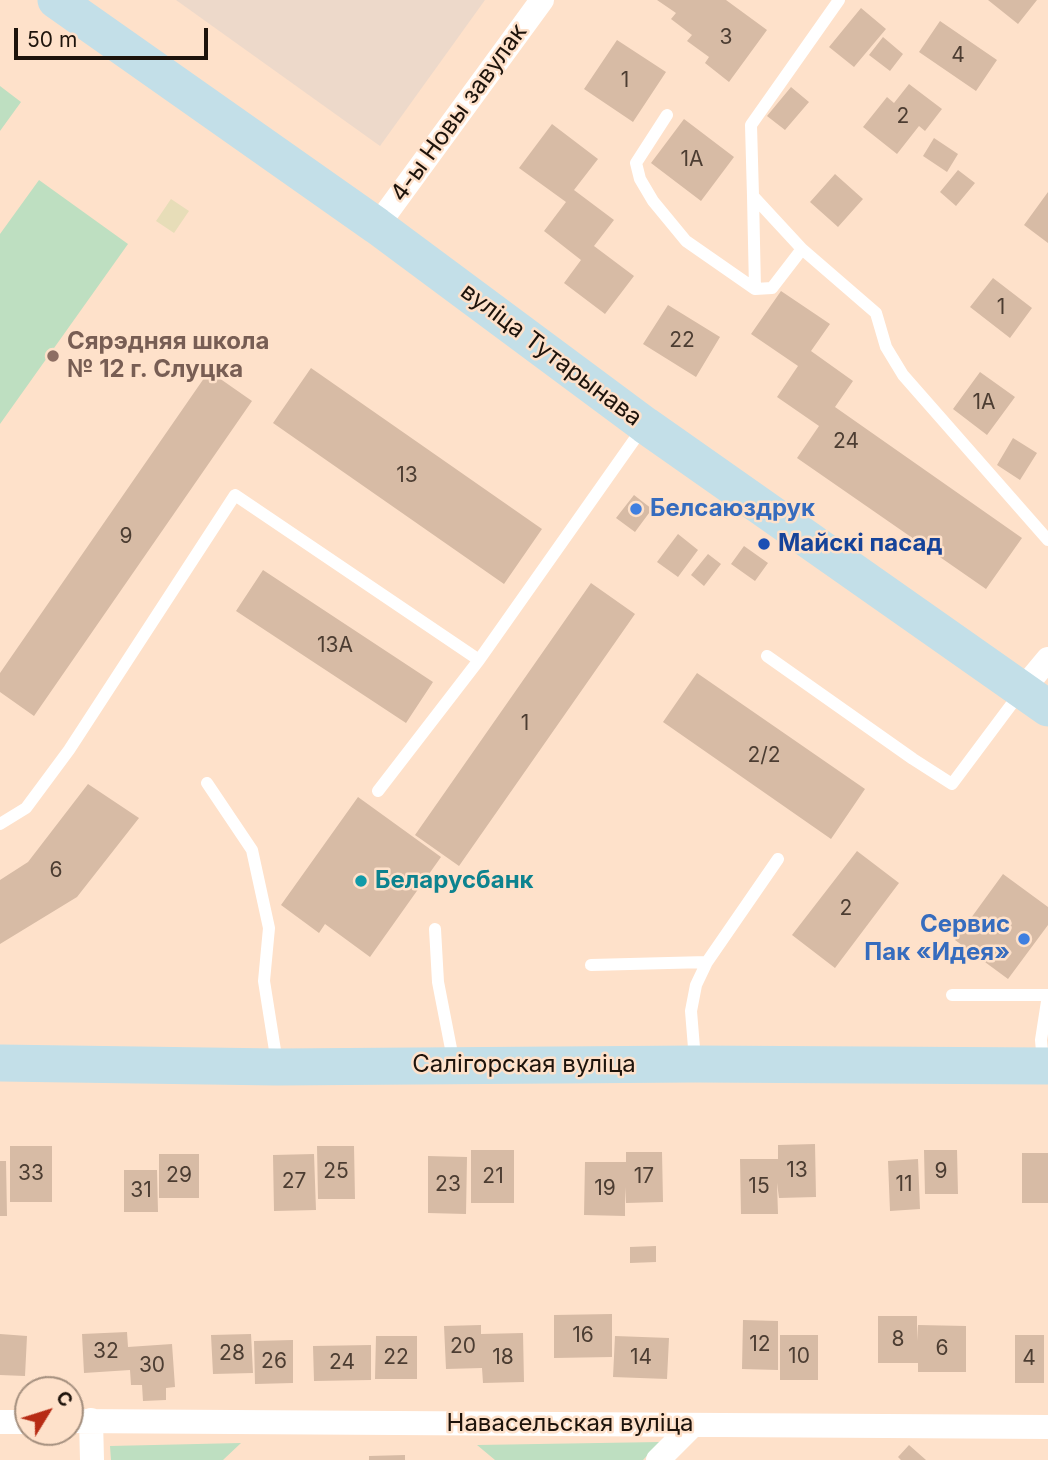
<!DOCTYPE html>
<html>
<head>
<meta charset="utf-8">
<style>
  body { margin:0 }
  #map { position:relative; width:1048px; height:1460px; overflow:hidden; background:#fee1ca; font-family:Inter,sans-serif }
  canvas { display:block }
  .north { position:absolute; left:14px; top:1376px; width:70px; height:70px; box-sizing:border-box; background:#fee1ca; border:2px solid #a48f7e; border-radius:50%; rotate:52deg; font-size:19px; font-weight:700; line-height:28px; text-align:center; color:#1d130b }
  .north::after { content:''; display:block; margin:auto; width:24px; height:32px; background:#b72b14; clip-path:polygon(50% 0,100% 100%,50% 72%,0 100%) }
  .scale { position:absolute; left:14px; top:28px; width:194px; height:32px; box-sizing:border-box; border:4px solid #1d130b; border-top:0; padding-left:9px; font-size:21px; line-height:24px; white-space:nowrap; color:#1d130b; -webkit-text-stroke:5px #fee1ca; paint-order:stroke }
</style>
</head>
<body>
<div id="map">
<canvas width="1048" height="1460"></canvas>
<div class="north">С</div>
<div class="scale">50 m</div>
</div>
<script>
const g = document.querySelector('canvas').getContext('2d');
g.lineJoin = 'round';
function fill(path, color) {
  g.fillStyle = color;
  g.fill(path, 'evenodd');
}
function trace(path, color, width, dash) {
  g.strokeStyle = color;
  g.lineWidth = width;
  g.lineCap = dash ? 'butt' : 'round';
  g.setLineDash(dash || []);
  g.stroke(path);
}
function label(font, color, halo, rows, align = 'center') {
  g.font = font + ' Inter,sans-serif';
  g.lineWidth = 5;
  g.setLineDash([]);
  g.textBaseline = 'middle';
  g.strokeStyle = halo;
  g.fillStyle = color;
  for (const [text, x, y, turn = 0] of rows) {
    g.save();
    g.translate(x, y);
    g.rotate((+turn || 0) * Math.PI / 180);
    g.textAlign = isNaN(turn) ? turn : align;
    if (halo) g.strokeText(text, 0, 0);
    g.fillText(text, 0, 0);
    g.restore();
  }
}
const industrial = new Path2D(`
  M176 0H485L380 146Z`);
const green = new Path2D(`
  M0 86 21 102 0 131Z
  M39 180 128 244 0 424V234Z
  M660 1442 643 1460H495L477 1445Z
  M241 1443 223 1460H111L110 1446Z`);
const sand = new Path2D(`
  M171 199 189 211 174 233 156 221Z`);
const building = new Path2D(`
  M657 0H726L767 30 729 82 705 63 709 57 687 41 692 35 671 19 676 13Z
  M988 0H1037L1018 24Z
  M861 8 886 29 854 67 829 47Z
  M940 21 997 60 976 91 919 52Z
  M883 37 903 54 890 71 869 55Z
  M617 40 666 72 633 122 584 89Z
  M909 84 942 109 925 131 919 126 897 154 863 127 887 97 894 103Z
  M791 87 809 102 785 130 767 116Z
  M684 119 734 157 701 201 651 163Z
  M552 124 598 159 574 190 614 220 594 246 634 276 605 314 564 283 581 260 544 231 566 202 519 168Z
  M934 138 958 154 947 172 923 156Z
  M958 170 975 183 956 206 940 192Z
  M835 174 863 199 838 227 810 202Z
  M1048 192V243L1024 225Z
  M993 278 1032 308 1010 338 970 307Z
  M781 291 830 324 811 351 853 381 835 407 1022 538 986 589 797 458 819 426 777 397 798 366 751 334Z
  M668 305 720 337 696 377 643 344Z
  M311 368 542 529 504 584 273 423Z
  M209 371 252 401 34 716 0 692V673Z
  M980 372 1015 397 987 435 953 409Z
  M1013 438 1037 453 1020 480 997 465Z
  M634 495 652 509 635 532 616 518Z
  M678 534 698 550 678 577 657 562Z
  M744 546 768 563 755 581 731 564Z
  M708 554 721 564 704 586 691 575Z
  M263 570 433 682 406 723 236 611Z
  M591 583 635 614 459 866 415 835Z
  M697 673 865 789 831 839 663 722Z
  M88 784 139 818 77 897 0 944V880L28 862Z
  M358 797 441 857 370 957 325 924 319 933 281 905Z
  M857 851 899 883 835 968 792 935Z
  M1003 874 1048 907V925L1008 979 955 940Z
  M815 1144 816 1197 779 1198 777 1183 778 1214H741L740 1159H778V1145Z
  M10 1146H52V1202H10Z
  M317 1146H354L355 1199H318Z
  M471 1150H514V1203H471Z
  M924 1150H957L958 1194H925Z
  M626 1152H662L663 1202 626 1203 625 1187V1216L584 1215 585 1162H626Z
  M1022 1153H1048V1203H1022Z
  M159 1154H199V1198H159Z
  M314 1154 316 1210 274 1211 273 1155Z
  M428 1156 467 1157 466 1214 428 1213Z
  M918 1159 920 1209 890 1211 888 1161Z
  M0 1161H6L7 1216H0Z
  M124 1170H157L158 1212H124Z
  M656 1246V1262L630 1263V1247Z
  M612 1314V1357L554 1358V1315Z
  M878 1316H917V1341L918 1325 966 1326V1372H918V1363H878Z
  M743 1320 778 1321V1370L742 1369Z
  M481 1325V1334L523 1333 524 1382 483 1383 482 1368 446 1369 444 1326Z
  M127 1332 128 1347 172 1344 175 1387 166 1388V1400L143 1401 142 1385H131L130 1370 84 1373 82 1334Z
  M0 1334 27 1336 25 1376 0 1375Z
  M251 1334 253 1373 213 1374 211 1335Z
  M780 1335H818V1380H780Z
  M1015 1335H1044V1383H1015Z
  M376 1336H417V1379H375Z
  M615 1336 669 1338 667 1379 613 1377Z
  M293 1340V1383L255 1384 254 1341Z
  M371 1345V1380L314 1381 313 1346Z
  M909 1445 926 1460H901L898 1457Z
  M405 1455V1460H369V1456Z`);
const lane = new Path2D(`
  M667 115 636 163 640 179 653 201 686 241 755 289 772 288 802 249 876 313 886 347 903 375 1048 540
  M753 196 755 289
  M802 249 753 196 751 125 839 0
  M767 656 913 759 952 784 1020 693
  M207 783 252 850 269 928 264 981 277 1063
  M378 791 479 660 644 426
  M0 824 26 808 69 750 235 495 479 660
  M435 929 438 982 454 1064
  M591 965 707 962
  M952 995H1048L1041 1040 1043 1063
  M695 1060 691 1011 696 985 707 962 778 859`);
const street = new Path2D(`
  M377 226 542 0
  M1023 689 1048 659
  M91 1420 92 1460
  M70 1421 1048 1427
  M0 1422H28
  M658 1460 693 1425`);
const secondary = new Path2D(`
  M56 0 377 226 645 425 1048 708
  M0 1063 277 1067 695 1064 1048 1066`);
const markers = [
  [53,356,7,"#8d6e63"],
  [636,509,7,"#3f7fe0"],
  [764,544,7,"#1a4fb4"],
  [361,881,7,"#0f9aa8"],
  [1024,939,7,"#3f7fe0"]
];
const numberNames = [
  ["3",726,38],
  ["4",958,56],
  ["1",625,81],
  ["2",903,117],
  ["1А",692,160],
  ["1",1001,308],
  ["22",682,341],
  ["1А",984,403],
  ["24",846,442],
  ["13",407,476],
  ["9",126,537],
  ["13А",335,646],
  ["1",525,724],
  ["2/2",764,756],
  ["6",56,871],
  ["2",846,909],
  ["13",797,1171],
  ["25",336,1172],
  ["9",941,1172],
  ["33",31,1174],
  ["29",179,1176],
  ["21",493,1177],
  ["17",644,1177],
  ["27",294,1182],
  ["23",448,1185],
  ["11",904,1185],
  ["15",759,1187],
  ["19",605,1189],
  ["31",141,1191],
  ["16",583,1336],
  ["8",898,1340],
  ["12",760,1345],
  ["20",463,1347],
  ["6",942,1349],
  ["32",106,1352],
  ["28",232,1354],
  ["10",799,1357],
  ["22",396,1358],
  ["18",503,1358],
  ["14",641,1358],
  ["4",1029,1359],
  ["26",274,1362],
  ["24",342,1363],
  ["30",152,1366]
];
const streetNames = [
  ["4-ы Новы завулак",459,113,-54],
  ["вуліца Тутарынава",551,355,37],
  ["Салігорская вуліца",524,1065],
  ["Навасельская вуліца",570,1424]
];
const educationNames = [
  ["Сярэдняя школа",67,342],
  ["№ 12 г. Слуцка",67,370]
];
const shopNames = [
  ["Белсаюздрук",650,509],
  ["Сервис",1010,925,"right"],
  ["Пак «Идея»",1010,953,"right"]
];
const transitNames = [
  ["Майскі пасад",778,544]
];
const cultureNames = [
  ["Беларусбанк",375,881]
];
fill(industrial, '#edd9ca');
fill(green, '#bedfc1');
fill(sand, '#e7ddb8');
fill(building, '#d7bba5');
trace(lane, '#fff', 12);
trace(street, '#fff', 24);
trace(secondary, '#c3dfe8', 37);
for (const [x, y, r, color] of markers) {
  const dot = new Path2D();
  dot.arc(x, y, r, 0, 2 * Math.PI);
  g.fillStyle = color;
  g.fill(dot);
  trace(dot, '#fee1ca', 2.5);
}
label('21px', '#4c3d32', null, numberNames);
label('24px', '#1d130b', '#fee1ca', streetNames);
label('bold 24px', '#785e54', '#fee1ca', educationNames, 'left');
label('bold 24px', '#366cbe', '#fee1ca', shopNames, 'left');
label('bold 24px', '#164399', '#fee1ca', transitNames, 'left');
label('bold 24px', '#0d838f', '#fee1ca', cultureNames, 'left');
</script>
</body>
</html>
